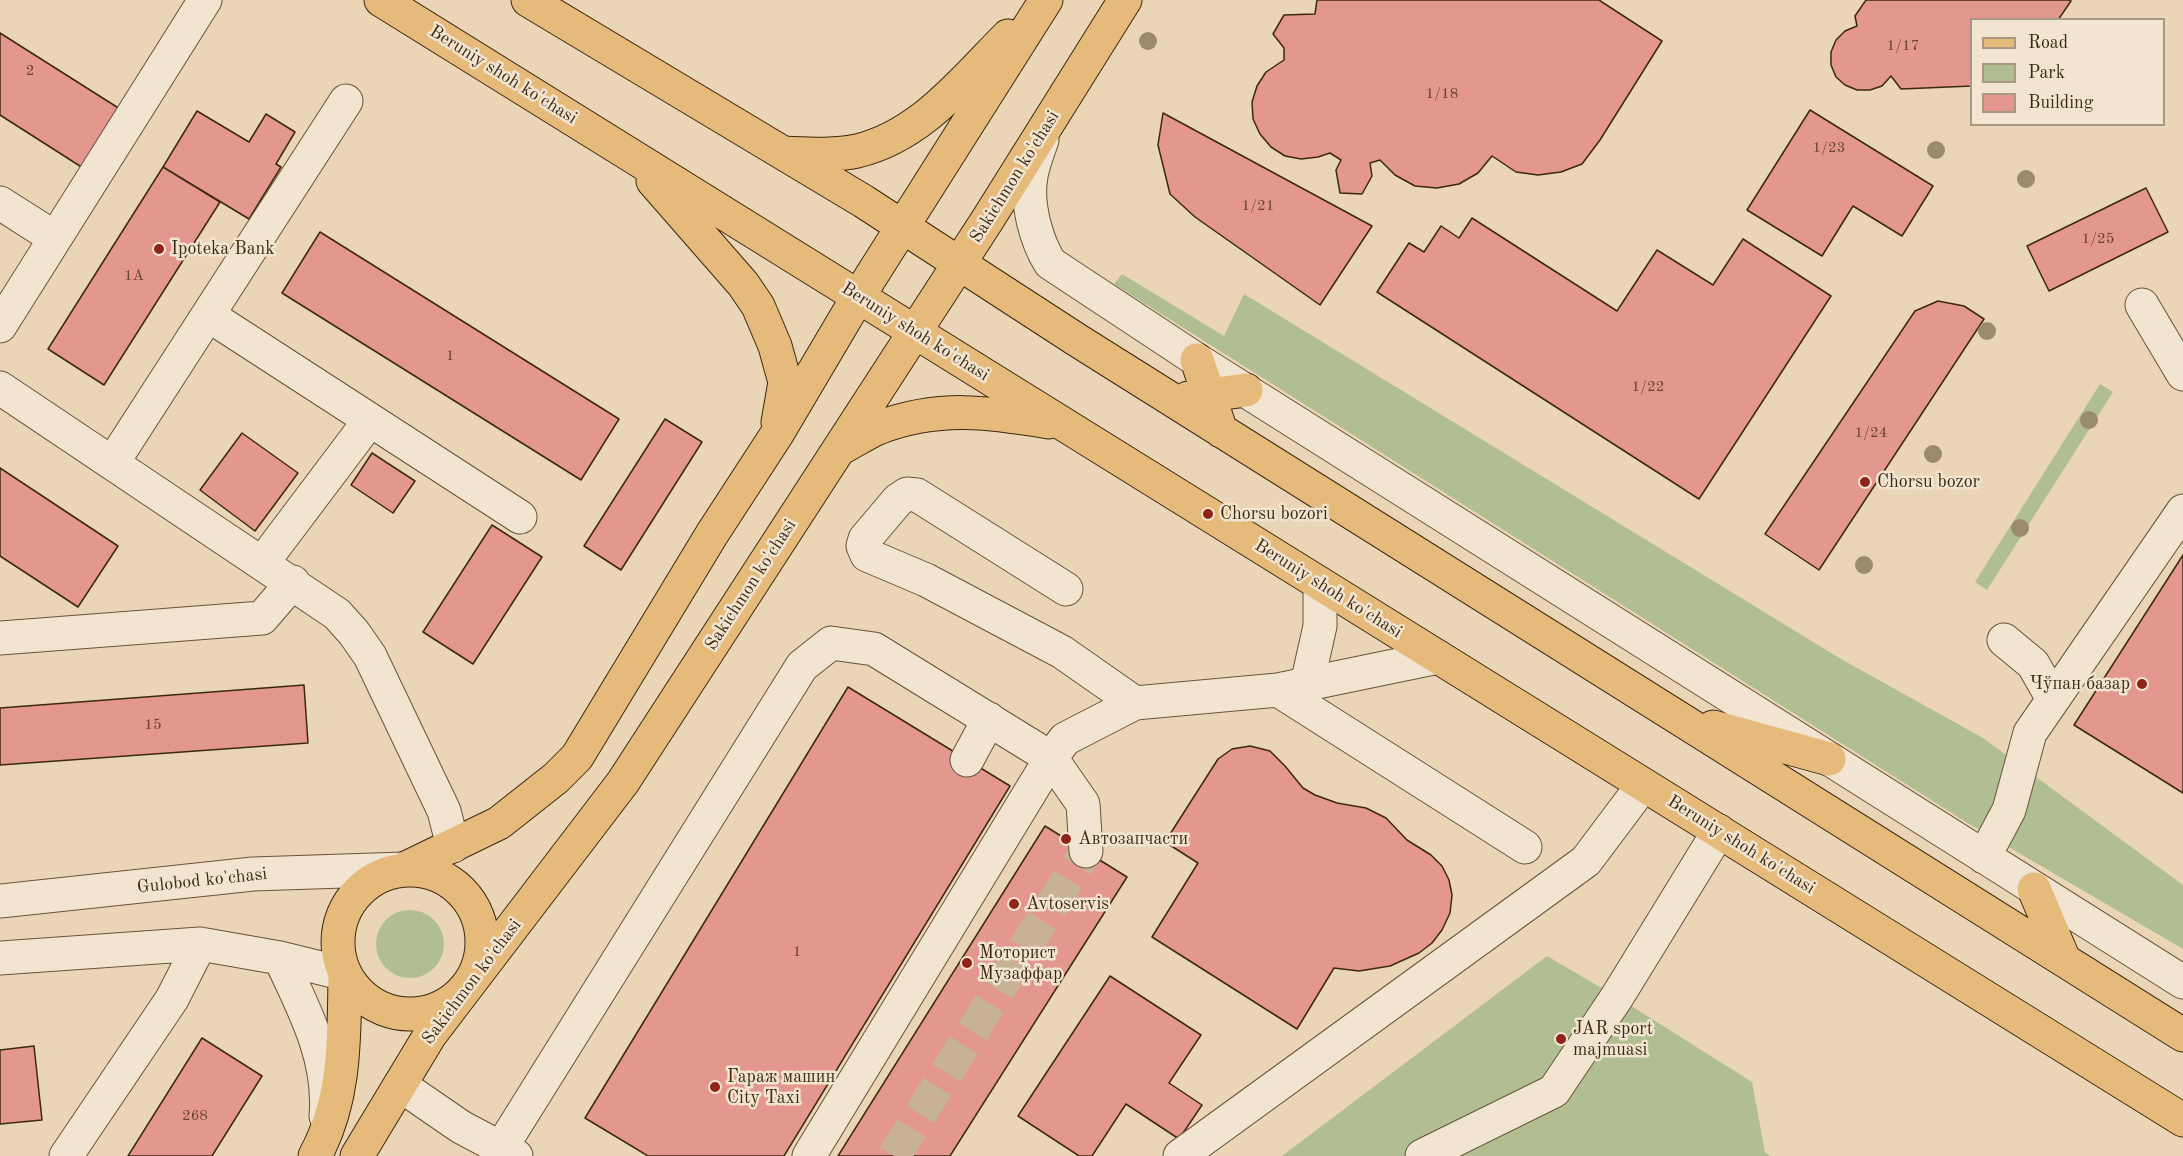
<!DOCTYPE html>
<html>
<head>
<meta charset="utf-8">
<style>
  body { margin:0 }
  #map { position:relative; width:2183px; height:1156px; overflow:hidden; background:#ead5b6; font-family:"Old Standard TT",serif }
  canvas { display:block }
  .legend { position:absolute; left:1970px; top:18px; width:195px; height:108px; box-sizing:border-box; background:#f1e4d0; border:2px solid #a99983; margin:0; padding:8px 10px; list-style:none; font-size:18px; color:#3c280f }
  .legend li { display:flex; align-items:center; gap:12px; height:30px }
  .legend b { width:30px; border:2px solid #a99983 }
</style>
</head>
<body>
<div id="map">
<canvas width="2183" height="1156"></canvas>
<ul class="legend">
<li><b style="height:8px;background:#e5ba7b"></b>Road</li>
<li><b style="height:16px;background:#b1be92"></b>Park</li>
<li><b style="height:16px;background:#e4978e"></b>Building</li>
</ul>
</div>
<script>
const g = document.querySelector('canvas').getContext('2d');
g.lineJoin = 'round';
function fill(path, color) {
  g.fillStyle = color;
  g.fill(path, 'evenodd');
}
function trace(path, color, width, dash) {
  g.strokeStyle = color;
  g.lineWidth = width;
  g.lineCap = dash ? 'butt' : 'round';
  g.setLineDash(dash || []);
  g.stroke(path);
}
function label(font, color, halo, rows, align = 'center') {
  g.font = font + ' "Old Standard TT",serif';
  g.lineWidth = 5;
  g.setLineDash([]);
  g.textBaseline = 'middle';
  g.strokeStyle = halo;
  g.fillStyle = color;
  for (const [text, x, y, turn = 0] of rows) {
    g.save();
    g.translate(x, y);
    g.rotate((+turn || 0) * Math.PI / 180);
    g.textAlign = isNaN(turn) ? turn : align;
    if (halo) g.strokeText(text, 0, 0);
    g.fillText(text, 0, 0);
    g.restore();
  }
}
const green = new Path2D(`
  M1122 274 1224 336 1244 294 1841 659 1983 738 2183 885V949L1966 822 1114 284Z
  M2100 384 2113 392 1987 590 1975 582Z
  M376 944a34 34 0 1 1 68 0a34 34 0 1 1-68 0Z
  M1547 956 1617 997 1752 1082 1765 1152 1770 1156H1282Z`);
const building = new Path2D(`
  M1317 0H1599L1662 41 1600 140 1582 164 1561 172 1538 175 1516 172 1492 156 1478 173 1459 184 1437 188 1415 186 1395 175 1380 160 1370 163 1372 176 1362 194 1340 193 1336 170 1341 160 1330 153 1318 157 1301 159 1285 156 1271 147 1260 134 1253 119 1252 102 1257 86 1266 72 1284 60V48L1273 34 1284 15 1315 14Z
  M1866 0H2069L2071 1 2058 20H1972V86L1901 89 1891 76 1882 86 1870 90H1857L1845 85 1836 77 1831 65V52L1836 40 1845 31 1857 26 1855 16Z
  M0 33 120 109 83 168 0 115Z
  M1810 110 1933 186 1902 236 1853 206 1822 256 1747 210Z
  M197 111 249 142 266 114 295 132 276 164 281 167 249 219 163 167Z
  M1163 113 1372 226 1320 305 1195 217 1170 194 1158 145Z
  M163 167 220 202 104 385 48 349Z
  M2146 188 2168 232 2049 291 2027 246Z
  M1472 218 1617 311 1657 250 1713 285 1743 239 1831 296 1699 499 1377 292 1409 243 1424 252 1441 226 1459 238Z
  M320 232 619 419 581 480 282 293Z
  M1938 301 1964 306 1984 319 1819 570 1765 534 1915 311Z
  M665 419 702 442 621 570 584 546Z
  M242 433 298 473 255 531 200 490Z
  M372 453 415 481 393 513 351 485Z
  M0 468 118 546 78 607 0 556Z
  M492 525 542 557 473 664 423 632Z
  M2183 555V793L2074 725Z
  M304 685 308 743 0 765V708Z
  M848 687 1010 786 784 1156H648L585 1118Z
  M1250 746 1270 751 1285 766 1303 788 1315 795 1337 803 1366 808 1386 818 1407 840 1431 855 1442 866 1449 880 1452 895 1450 913 1442 930 1432 943 1419 953 1390 966 1359 971 1334 968 1297 1029 1152 937 1198 863 1165 842 1218 759 1232 749Z
  M1045 826 1127 877 950 1156H838Z
  M1110 976 1201 1035 1169 1083 1202 1105 1179 1139 1126 1104 1092 1156H1079L1018 1116Z
  M202 1038 262 1076 212 1156H128Z
  M34 1046 42 1120 0 1124V1050Z`);
const minorTunnel = new Path2D(`
  M894 1156 1086 851`);
const minor = new Path2D(`
  M1042 140C1038 152 1033 164 1031 176 1026 204 1036 240 1050 263L1197 360 2183 982
  M0 203 55 238
  M2142 305 2183 374
  M208 315 520 517
  M0 326 205 0
  M0 388 337 614 354 633 370 656 444 811 453 846
  M113 462 346 101
  M263 562 370 420
  M1066 589 917 495 907 494 898 500 865 539 863 546 867 555 926 580 1062 652 1135 703
  M0 638 262 618 293 582
  M2004 640 2033 664 2053 699
  M1307 684 1320 626V584
  M1278 690 1525 847
  M967 760 989 719
  M1984 857 2009 810 2030 733 2183 511
  M0 901 253 874 404 869
  M0 958 200 944 280 958 345 974
  M280 958C304 1009 331 1059 326 1116
  M400 1085 461 1127 516 1156
  M66 1156 172 999 200 944
  M496 1156 802 666 831 643 874 649 1051 758 1083 804 1086 851
  M809 1156 1051 758 1065 739 1135 703 1278 690 1438 657
  M1180 1156 1586 861 1643 785
  M1422 1156 1554 1091 1617 997 1719 831`);
const major = new Path2D(`
  M381 0 2183 1120
  M528 0 863 201 1077 340 2183 1035
  M784 153C808 154 833 156 857 151 921 136 964 80 1008 36
  M653 181 743 284 758 306 775 346 785 382 778 422
  M1197 360 1221 431
  M1188 398 1246 390
  M841 448C853 442 866 433 878 428 938 405 988 412 1049 422
  M1713 727 1829 759
  M404 869 499 823 556 778 577 757 712 534 777 434 858 297 1046 0
  M338 942a72 72 0 1 1 144 0a72 72 0 1 1-144 0Z
  M2034 889 2064 960
  M315 1156C346 1099 344 1037 345 974
  M357 1156 430 1035 623 782 988 219 1125 0`);
const trees = [
  [1148,41],
  [1936,150],
  [2026,179],
  [1987,331],
  [2089,420],
  [1933,454],
  [2020,528],
  [1864,565]
];
const markers = [
  [159,249,6,"#8f2418"],
  [1865,482,6,"#8f2418"],
  [1208,514,6,"#8f2418"],
  [2142,684,6,"#8f2418"],
  [1066,839,6,"#8f2418"],
  [1014,904,6,"#8f2418"],
  [967,963,6,"#8f2418"],
  [1561,1039,6,"#8f2418"],
  [715,1087,6,"#8f2418"]
];
const numberNames = [
  ["1/17",1903,46],
  ["2",30,71],
  ["1/18",1442,94],
  ["1/23",1829,148],
  ["1/21",1258,206],
  ["1/25",2098,239],
  ["1A",134,276],
  ["1",450,356],
  ["1/22",1648,387],
  ["1/24",1871,433],
  ["15",153,725],
  ["1",797,952],
  ["268",195,1116]
];
const streetNames = [
  ["Beruniy shoh ko'chasi",503,75,32],
  ["Sakichmon ko'chasi",1015,177,-58],
  ["Beruniy shoh ko'chasi",915,332,32],
  ["Sakichmon ko'chasi",751,585,-57],
  ["Beruniy shoh ko'chasi",1328,589,32],
  ["Beruniy shoh ko'chasi",1741,845,32],
  ["Gulobod ko'chasi",202,881,-6],
  ["Sakichmon ko'chasi",472,982,-53]
];
const poiNames = [
  ["Ipoteka Bank",171,249],
  ["Chorsu bozor",1877,482],
  ["Chorsu bozori",1220,514],
  ["Чўпан базар",2130,684,"right"],
  ["Автозапчасти",1078,839],
  ["Avtoservis",1026,904],
  ["Моторист",979,953],
  ["Музаффар",979,974],
  ["JAR sport",1573,1029],
  ["majmuasi",1573,1050],
  ["Гараж машин",727,1077],
  ["City Taxi",727,1098]
];
fill(green, '#b1be92');
fill(building, '#e4978e');
trace(building, '#3c280f', 1.5);
trace(minorTunnel, '#c7b295', 33, [33, 16]);
trace(minor, '#685339', 35);
trace(major, '#3c280f', 35);
trace(minor, '#f1e4d0', 33);
trace(major, '#e5ba7b', 33);
g.fillStyle = '#9a8b6c';
for (const [x, y] of trees) {
  g.beginPath();
  g.arc(x, y, 9, 0, 2 * Math.PI);
  g.fill();
}
for (const [x, y, r, color] of markers) {
  const dot = new Path2D();
  dot.arc(x, y, r, 0, 2 * Math.PI);
  g.fillStyle = color;
  g.fill(dot);
  trace(dot, '#f1e4d0', 2);
}
label('15px', '#66442f', null, numberNames);
label('18px', '#3c280f', '#f1e4d0', streetNames);
label('18px', '#3c280f', '#f1e4d0', poiNames, 'left');
</script>
</body>
</html>
